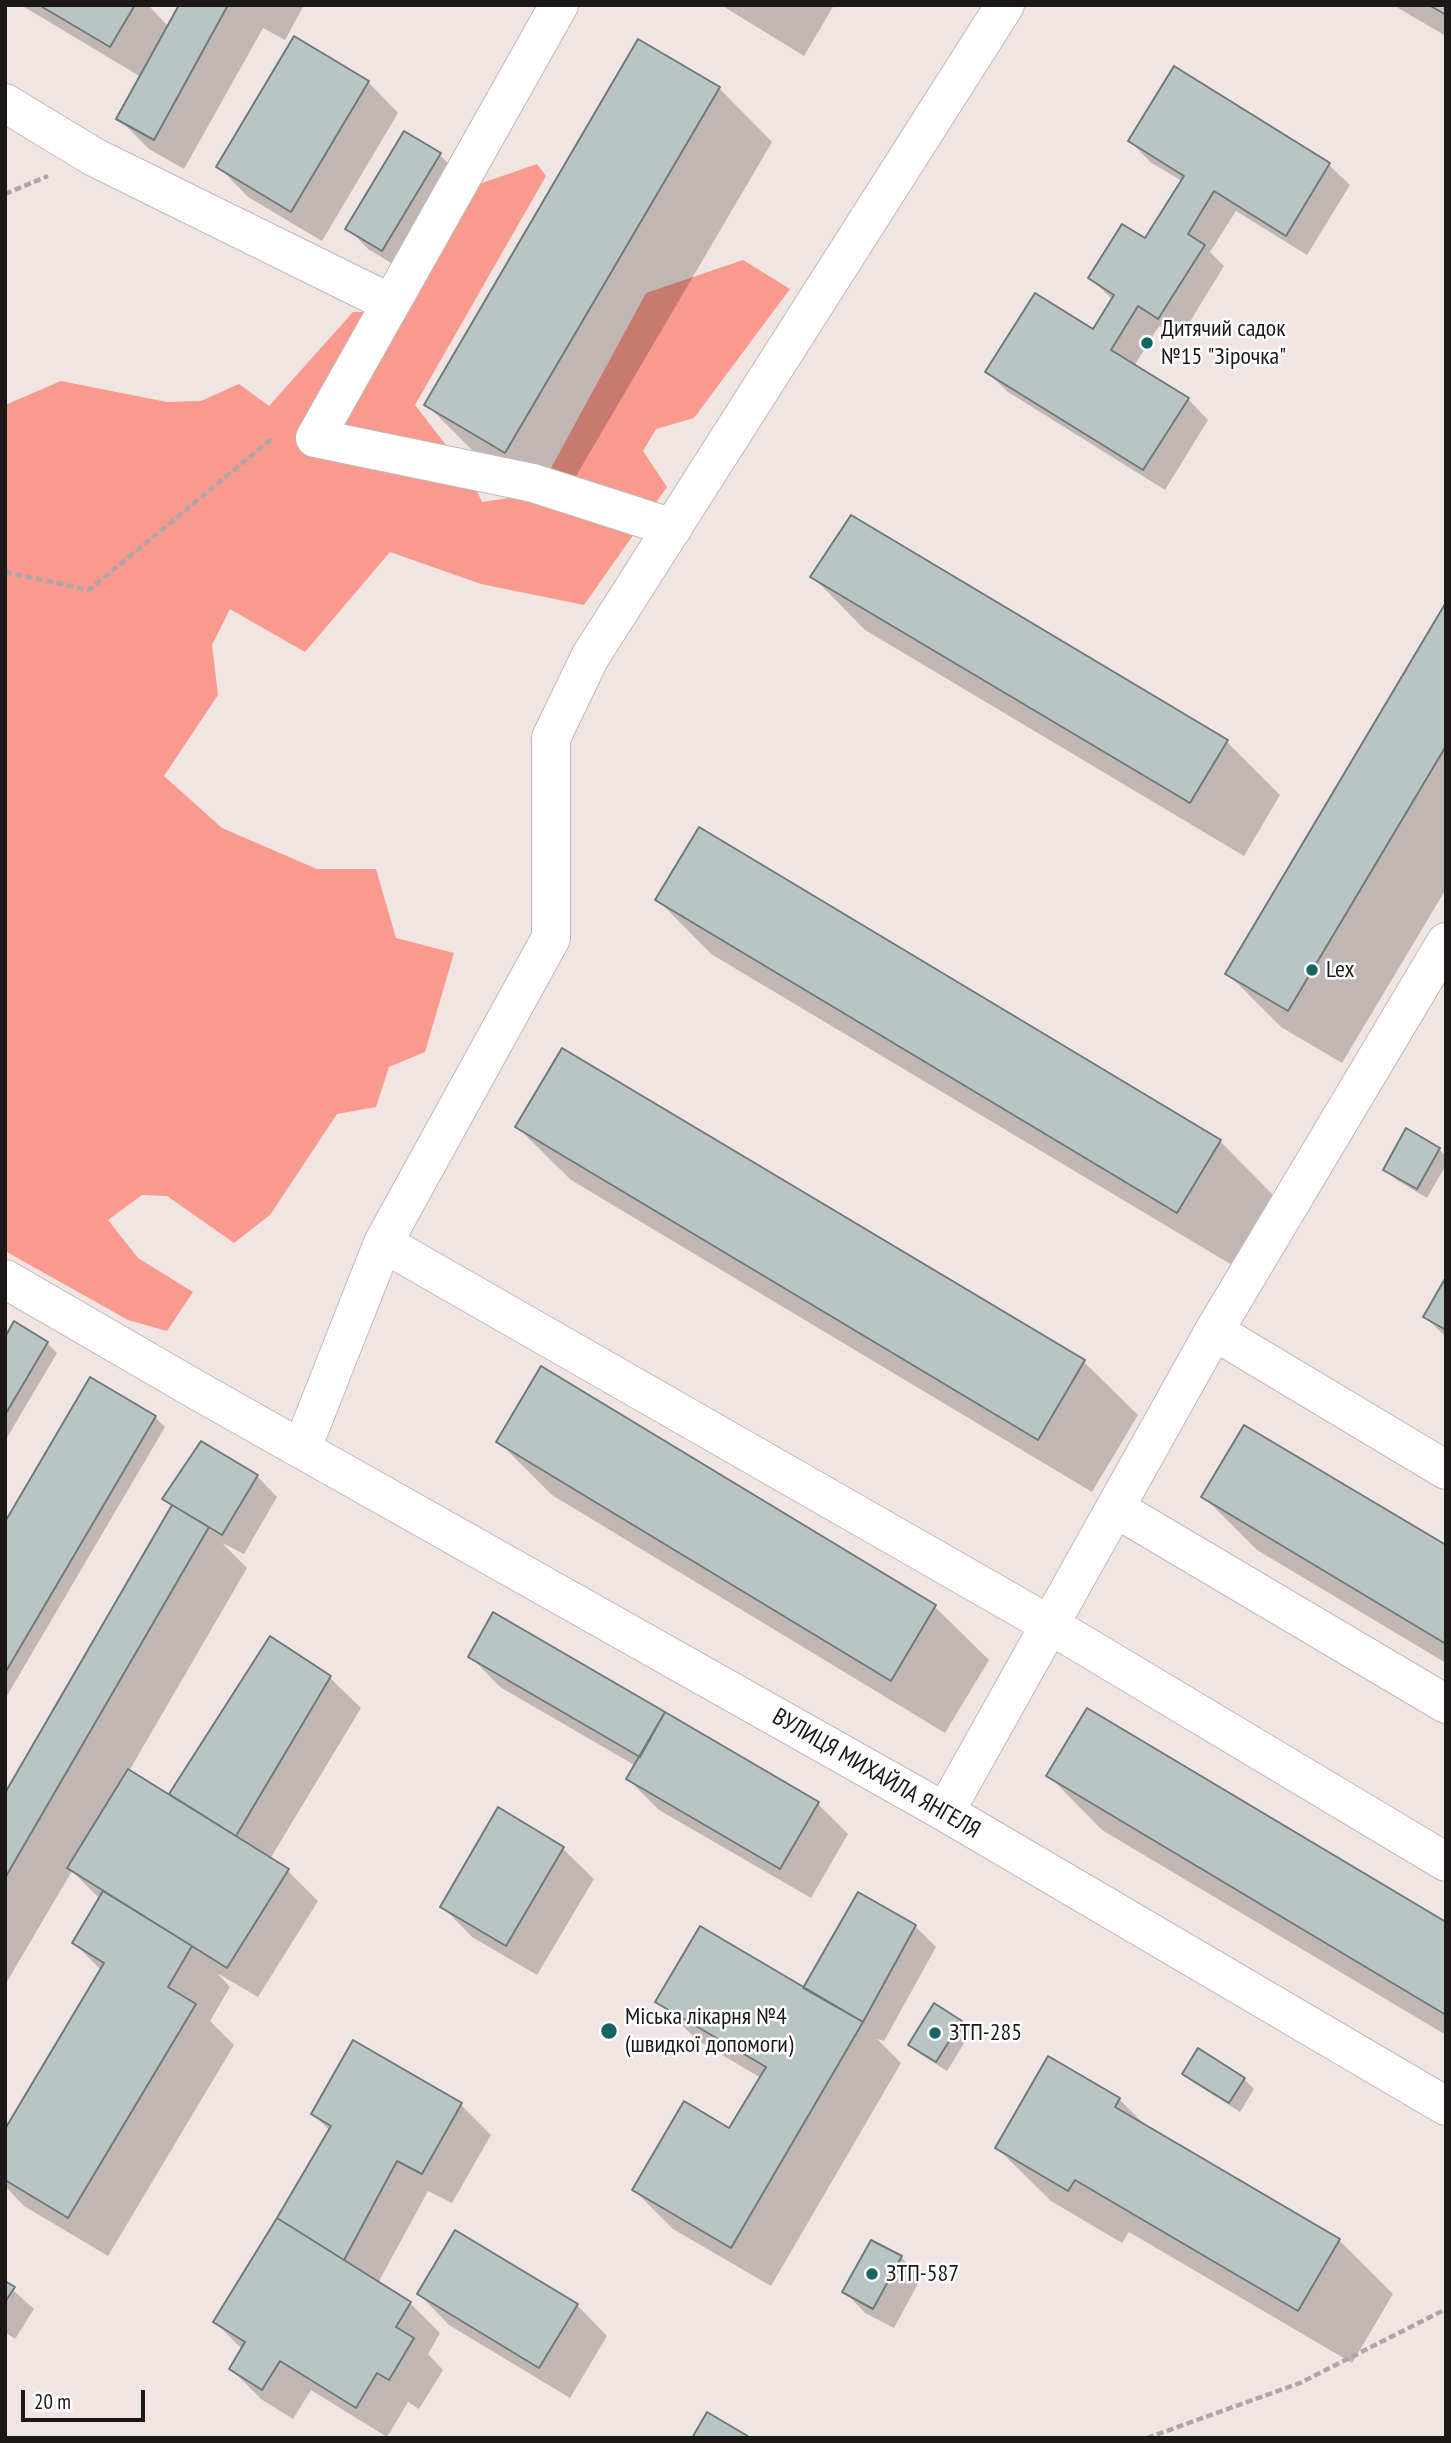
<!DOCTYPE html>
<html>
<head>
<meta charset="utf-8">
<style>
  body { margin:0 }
  #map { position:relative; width:1451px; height:2443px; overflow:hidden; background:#f0e5e3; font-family:"PT Sans Narrow",sans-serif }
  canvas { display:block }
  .frame { position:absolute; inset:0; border:7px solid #1c1818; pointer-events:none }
  .scale { position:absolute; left:21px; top:2390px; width:124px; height:32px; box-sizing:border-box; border:4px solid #1c1818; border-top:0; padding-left:9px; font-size:21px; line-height:24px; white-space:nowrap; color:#1c1818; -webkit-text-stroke:5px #fff; paint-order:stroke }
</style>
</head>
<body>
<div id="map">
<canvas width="1451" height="2443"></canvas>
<div class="frame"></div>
<div class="scale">20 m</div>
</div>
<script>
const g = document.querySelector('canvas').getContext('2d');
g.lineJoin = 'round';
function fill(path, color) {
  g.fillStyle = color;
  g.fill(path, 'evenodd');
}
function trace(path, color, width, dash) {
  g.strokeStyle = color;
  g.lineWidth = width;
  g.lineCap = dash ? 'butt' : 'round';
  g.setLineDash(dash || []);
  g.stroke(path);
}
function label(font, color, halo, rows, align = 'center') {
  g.font = font + ' "PT Sans Narrow",sans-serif';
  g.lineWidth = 5;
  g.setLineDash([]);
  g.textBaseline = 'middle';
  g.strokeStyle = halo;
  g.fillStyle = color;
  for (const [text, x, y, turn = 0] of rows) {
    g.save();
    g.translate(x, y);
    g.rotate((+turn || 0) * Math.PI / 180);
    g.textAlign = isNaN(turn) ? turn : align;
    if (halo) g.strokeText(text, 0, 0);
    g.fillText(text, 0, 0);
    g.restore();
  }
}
const forest = new Path2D(`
  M537 164 546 176 415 405 470 476 482 502 537 494 646 293 743 260 790 289 694 418 656 429 643 451 667 487 584 605 481 584 390 552 305 652 230 609 212 645 218 695 164 776 222 828 317 869H376L396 938 454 953 425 1052 389 1067 376 1107 337 1114 270 1215 234 1243 167 1196 142 1195 108 1220 138 1258 193 1292 167 1331 128 1320 5 1251V405L61 381 167 402 201 401 239 384 269 406 353 312H401L479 184Z`);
const shadow = new Path2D(`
  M21 5H148L169 27 181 5H304L285 40 263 28 184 169 149 149 118 118 141 77Z
  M721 5H834L804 56Z
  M1393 5H1446V36Z
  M1175 68 1329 165 1350 185 1307 255 1236 211 1210 252 1224 266 1180 338 1159 326 1134 366 1188 399 1208 420 1165 490 1008 392 987 372 1093 331 1113 300 1090 278 1146 241 1182 181 1150 162 1130 141Z
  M368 82 398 113 322 241 248 197 218 166Z
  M719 88 772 142 559 505 480 458 426 404Z
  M440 155 460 175 403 270 368 249 348 228Z
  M812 576 1227 742 1280 795 1244 856 865 630Z
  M1446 607V889L1342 1063 1281 1027 1228 974Z
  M658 900 1220 1141 1273 1195 1232 1265 711 954Z
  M563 1050 1084 1362 1138 1415 1092 1492 571 1180 517 1127Z
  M1439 1149 1446 1156V1165L1427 1198 1395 1179 1385 1169Z
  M1446 1280V1337L1425 1317Z
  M5 1340 47 1343 57 1353 5 1441Z
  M541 1369 935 1607 989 1660 945 1733 552 1495 498 1441Z
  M91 1379 155 1417 165 1427 5 1699V1525Z
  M257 1476 277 1497 244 1554 222 1543 247 1568 129 1771 169 1797 270 1638 330 1678 361 1708 270 1859 288 1871 318 1901 258 1997 217 1973 230 1987 210 2021 234 2045 108 2256 24 2206 5 2186V2133L102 1971 74 1943 99 1898 72 1871 5 1985V1797L173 1507 164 1499Z
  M1204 1497 1446 1547V1663L1257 1550Z
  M470 1656 818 1804 848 1834 811 1898 659 1810 628 1779 636 1766 500 1687Z
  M1049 1776 1446 1924V2035L1102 1830Z
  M498 1810 563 1849 594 1879 537 1975 472 1937 442 1906Z
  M915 1926 936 1947 884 2041 877 2039 901 2063 771 2286 673 2229 634 2190 730 2130 761 2078 697 2040 658 2001 804 1989Z
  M961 2022 971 2032 947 2071 920 2054 910 2044Z
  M1184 2073 1244 2079 1254 2089 1240 2112 1194 2083Z
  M1119 2099 1148 2128 1339 2240 1393 2294 1352 2363 1129 2232 1122 2243 1051 2201 997 2148Z
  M461 2105 491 2135 452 2203 428 2191 378 2283 410 2303 440 2333 428 2354 443 2370 419 2409 408 2402 387 2437 311 2390 293 2419 261 2399 231 2369 243 2350 215 2322 330 2131 313 2114Z
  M901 2257 921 2278 894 2328 865 2313 845 2292Z
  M5 2283 34 2309 15 2339 5 2332Z
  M419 2294 577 2305 607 2336 570 2398 449 2325Z`);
const building = new Path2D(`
  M39 5H135L110 47Z
  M179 5H228L154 140 116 119Z
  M1429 5H1446V15Z
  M294 36 369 81 291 212 216 167Z
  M638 39 720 87 505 453 424 405Z
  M1174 66 1330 163 1286 236 1214 191 1188 234 1205 245 1158 319 1138 306 1111 350 1189 398 1143 470 985 372 1035 293 1093 329 1114 295 1088 278 1122 224 1145 238 1184 176 1128 141Z
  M404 131 441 153 382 251 345 229Z
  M851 515 1228 740 1190 803 810 577Z
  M1445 604 1446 746 1288 1011 1225 974Z
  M699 827 1221 1140 1177 1213 655 900Z
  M562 1048 1085 1360 1038 1440 515 1127Z
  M1406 1128 1440 1148 1417 1189 1383 1170Z
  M1446 1277V1330L1423 1317Z
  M14 1321 48 1342 5 1415V1337Z
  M541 1366 936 1605 891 1681 496 1442Z
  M90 1377 156 1416 5 1673V1522Z
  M1244 1425 1446 1545V1644L1201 1497Z
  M201 1441 258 1475 222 1535 162 1499Z
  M172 1505 209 1527 5 1878V1793Z
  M493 1612 665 1712 640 1757 468 1657Z
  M270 1636 331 1676 236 1836 169 1794Z
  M1087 1708 1446 1922V2015L1046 1776Z
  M665 1712 819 1802 780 1869 626 1779Z
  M128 1769 289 1869 227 1968 67 1868Z
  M498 1807 564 1847 506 1946 440 1907Z
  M103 1891 192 1946 168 1987 196 2004 68 2218 5 2180V2129L104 1963 72 1943Z
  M858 1892 916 1925 863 2022 803 1988Z
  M700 1926 863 2022 731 2248 632 2190 684 2101 729 2128 766 2067 655 2002Z
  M934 2003 962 2021 936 2062 908 2045Z
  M353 2040 462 2103 422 2174 397 2161 344 2260 277 2218 331 2126 311 2114Z
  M1198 2048 1245 2078 1229 2103 1182 2074Z
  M1048 2056 1120 2098 1115 2107 1340 2239 1298 2311 1075 2180 1068 2191 995 2148Z
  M277 2218 411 2302 396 2327 414 2338 389 2380 377 2373 356 2408 280 2361 262 2390 229 2369 245 2342 213 2322Z
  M455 2230 578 2304 539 2368 417 2294Z
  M871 2240 902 2256 873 2309 842 2292Z
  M5 2281 15 2287 5 2302Z
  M707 2412 751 2438H692Z`);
const path = new Path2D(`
  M5 194 48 176
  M5 572 89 590 269 441H275
  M1147 2438 1300 2383 1446 2309`);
const minor = new Path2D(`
  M559 5 315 438 533 483 673 528
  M5 103 94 157 390 303
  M383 1243 1050 1625 1446 1862
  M5 1279 200 1392 945 1812 1446 2106
  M1214 1331 1446 1470
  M302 1448 383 1243 551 938V738L590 657 1005 5
  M1115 1508 1446 1704
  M945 1812 1214 1331 1446 942`);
const markers = [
  [1147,343,7,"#166461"],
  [1312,970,7,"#166461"],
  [609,2031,9,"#166461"],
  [935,2033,7,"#166461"],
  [872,2274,7,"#166461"]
];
const poiNames = [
  ["Дитячий садок",1161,329],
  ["№15 \"Зірочка\"",1161,357],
  ["Lex",1326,970],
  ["Міська лікарня №4",625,2017],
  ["(швидкої допомоги)",625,2045],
  ["ЗТП-285",949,2033],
  ["ЗТП-587",886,2274]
];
const streetNames = [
  ["ВУЛИЦЯ МИХАЙЛА ЯНГЕЛЯ",876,1774,30]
];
fill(forest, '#fa998d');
fill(shadow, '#0003');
fill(building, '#b9c5c4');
trace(building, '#6f7a79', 2);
trace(minor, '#c2b7b5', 40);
trace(path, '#aea5a4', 4.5, [7, 3.5]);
trace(minor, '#fff', 38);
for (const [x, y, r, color] of markers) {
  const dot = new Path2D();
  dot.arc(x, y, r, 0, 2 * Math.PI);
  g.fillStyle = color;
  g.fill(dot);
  trace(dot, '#fff', 2.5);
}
label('24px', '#1c1818', '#fff', poiNames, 'left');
label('24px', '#1c1818', '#fff', streetNames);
</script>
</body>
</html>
